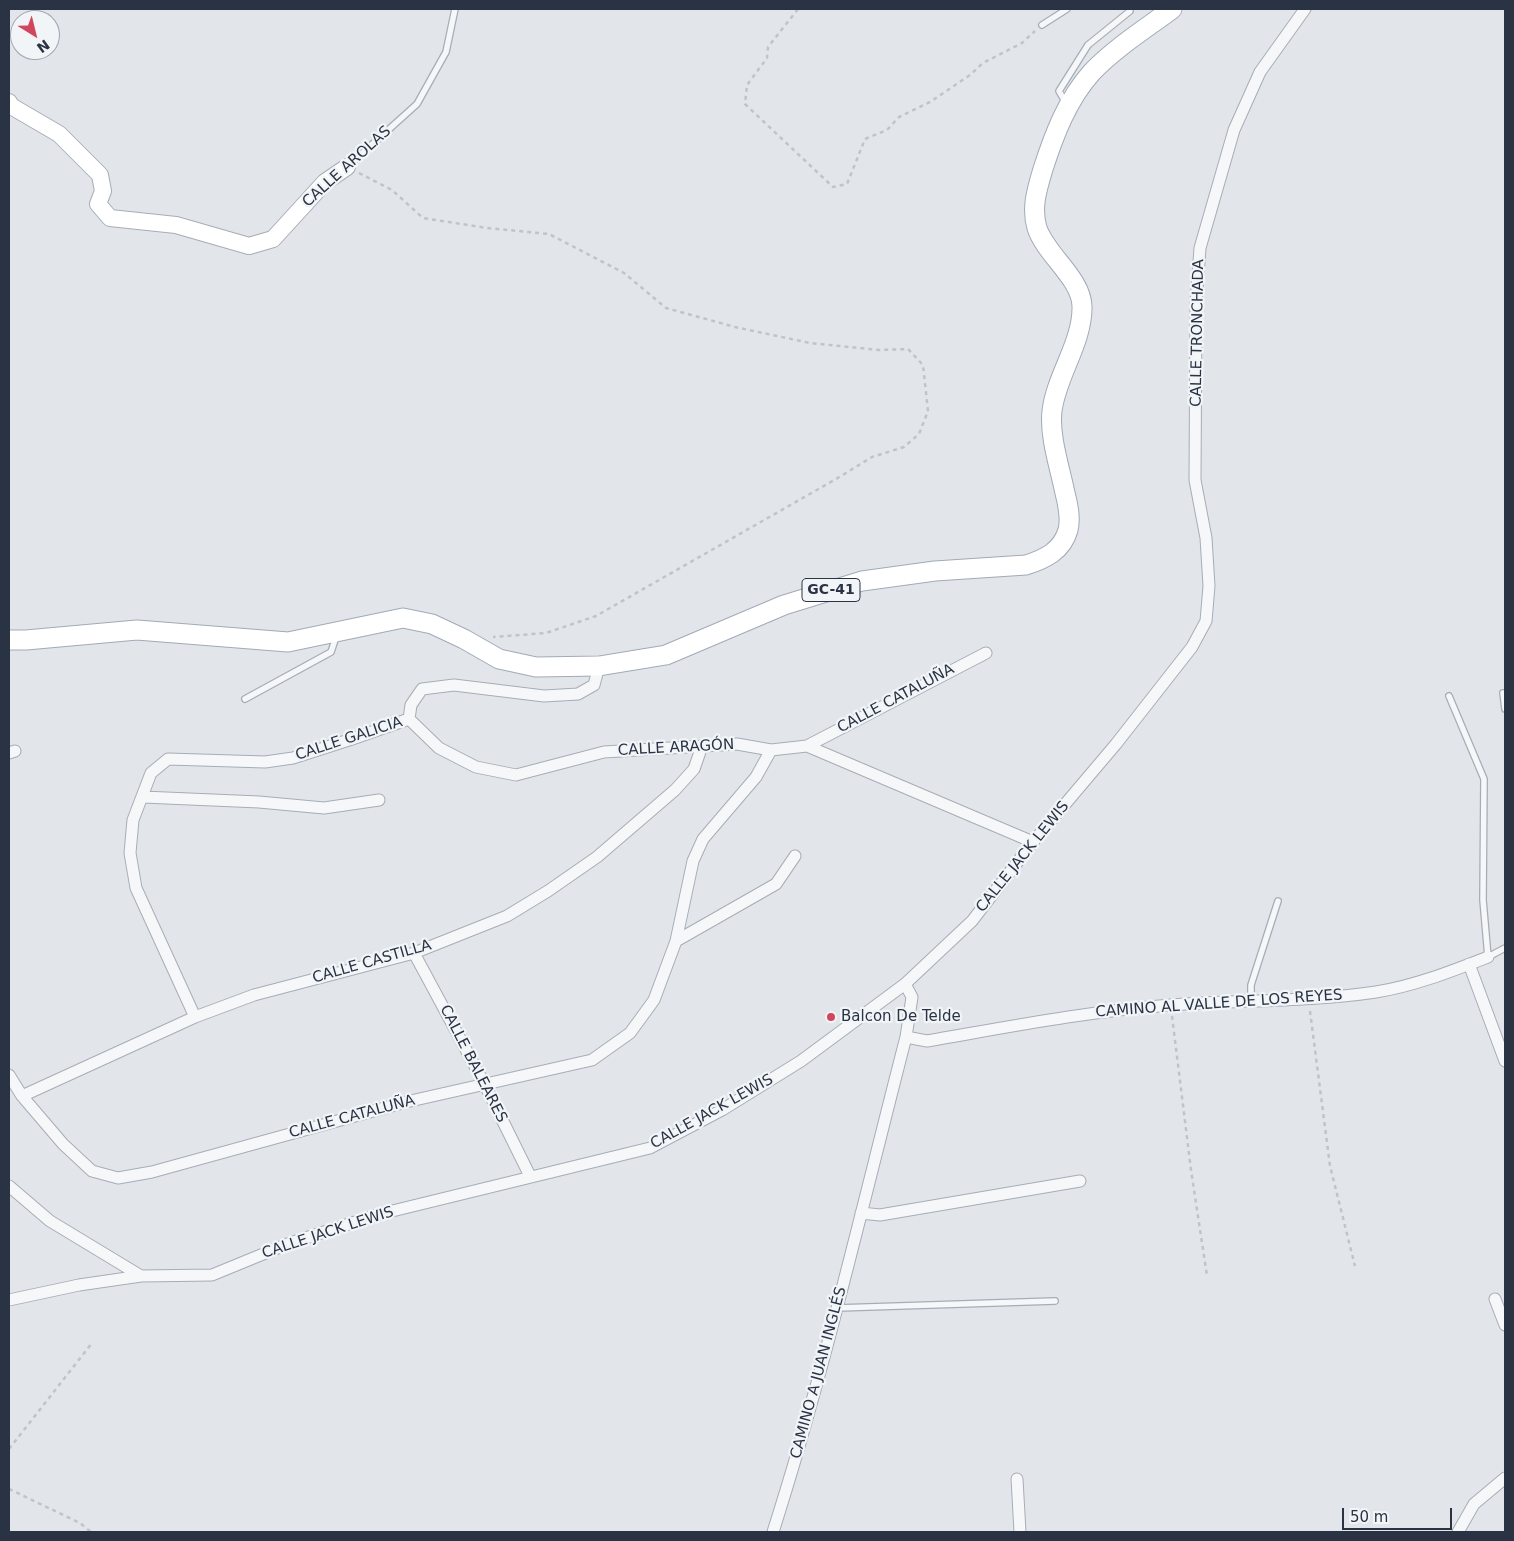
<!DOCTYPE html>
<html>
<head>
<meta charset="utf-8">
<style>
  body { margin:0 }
  #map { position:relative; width:1514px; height:1541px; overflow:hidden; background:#e2e6eb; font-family:"DejaVu Sans",sans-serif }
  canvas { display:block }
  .frame { position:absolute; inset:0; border:10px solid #2a3344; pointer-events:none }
  .north { position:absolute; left:10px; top:10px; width:50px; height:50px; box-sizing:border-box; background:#f2f5f8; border:1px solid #a2a7b0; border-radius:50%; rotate:144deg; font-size:14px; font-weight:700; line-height:20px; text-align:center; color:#2a3344 }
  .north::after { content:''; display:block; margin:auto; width:18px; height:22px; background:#d2455c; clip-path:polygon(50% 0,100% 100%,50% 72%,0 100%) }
  .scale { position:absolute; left:1342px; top:1508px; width:110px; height:22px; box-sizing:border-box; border:2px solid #2a3344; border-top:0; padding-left:6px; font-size:15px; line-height:18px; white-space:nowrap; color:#2a3344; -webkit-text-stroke:4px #f2f5f8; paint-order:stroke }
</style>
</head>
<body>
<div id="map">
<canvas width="1514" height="1541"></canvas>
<div class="frame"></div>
<div class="north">N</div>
<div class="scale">50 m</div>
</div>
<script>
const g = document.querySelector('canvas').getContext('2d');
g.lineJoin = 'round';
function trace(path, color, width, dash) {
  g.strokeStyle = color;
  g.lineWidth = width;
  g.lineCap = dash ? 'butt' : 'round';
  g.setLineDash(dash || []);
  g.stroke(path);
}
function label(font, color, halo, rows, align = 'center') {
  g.font = font + ' "DejaVu Sans",sans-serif';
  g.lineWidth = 4.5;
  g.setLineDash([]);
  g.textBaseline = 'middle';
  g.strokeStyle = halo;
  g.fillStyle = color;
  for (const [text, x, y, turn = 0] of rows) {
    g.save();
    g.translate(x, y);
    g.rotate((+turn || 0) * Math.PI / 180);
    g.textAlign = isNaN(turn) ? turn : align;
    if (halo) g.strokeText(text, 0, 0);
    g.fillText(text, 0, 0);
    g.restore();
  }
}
const path = new Path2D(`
  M798 9 768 47 767 58 747 85 745 104 833 187 847 184 865 139 887 130 899 117 930 102 970 75 983 63 1022 43 1035 31
  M359 173 392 190 423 218 487 228 549 234 624 273 666 308 735 327 810 343 879 350 908 349 923 365 928 411 919 434 904 447 872 457 836 479 596 616 546 633 493 637
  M1310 1011 1330 1166 1355 1266
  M1172 1016 1191 1170 1207 1276
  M9 1449 92 1343
  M9 1489 80 1523 91 1532`);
const lane = new Path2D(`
  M1042 25 1067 9
  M1066 103 1059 91 1088 45 1130 11 1129 9
  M347 167 417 104 446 52 455 9
  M1503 693 1505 709
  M1449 696 1484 779 1483 900 1488 957 1505 948
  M245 699 331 652 336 637
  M1251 1002V985L1278 901
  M837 1308 1055 1301`);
const street = new Path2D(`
  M409 719 439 748 476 767 516 775 604 752 737 744 771 750 807 746 1033 842
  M409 719 411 705 422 689 454 685 544 696 578 694 594 685 599 666
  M807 746 986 653
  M9 753 15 751
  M143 797 259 802 324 808 379 800
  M676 941 776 884 795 856
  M414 953 484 1083 530 1176
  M1469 964 1505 1061
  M195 1017 136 888 130 853 133 820 151 773 168 759 265 762 293 758 352 739 409 719
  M906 1037 927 1041C1008 1027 1089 1011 1171 1005 1239 1000 1308 1002 1376 992 1414 986 1452 971 1488 957
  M9 1075 22 1096 63 1144 92 1171 118 1178 152 1172 406 1102 592 1060 630 1033 654 1000 676 941 693 861 703 839 756 777 771 750
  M22 1096 195 1017 254 995 414 953 507 916 548 891 597 857 675 790 694 769 702 746
  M9 1186 50 1221 141 1276
  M861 1213 880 1215 1080 1181
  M1495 1299 1505 1325
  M9 1300 79 1285 141 1276 212 1275 290 1243 380 1214 650 1148 722 1110 801 1061 905 984 972 921 1033 842 1116 744 1192 647 1206 621 1209 586 1206 538 1195 480 1196 303 1200 248 1234 130 1260 72 1305 9
  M1017 1479 1020 1532
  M773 1532C825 1369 863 1203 906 1037L912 997 905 984
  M1458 1532 1474 1504 1505 1478`);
const secondary = new Path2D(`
  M9 102 11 106 59 134 100 175 103 191 98 204 110 218 176 225 249 246 273 239 325 182 347 167`);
const primary = new Path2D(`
  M9 640H26L137 630 288 642 403 618 432 624 464 639 499 659 536 667 599 666 666 655 784 605 862 581 935 571 1026 565C1045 559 1062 551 1068 530 1071 518 1068 505 1065 493 1060 468 1049 436 1052 411 1056 376 1083 342 1082 306 1081 278 1046 255 1037 228 1031 208 1037 189 1043 169 1054 135 1067 100 1092 72 1115 48 1145 29 1172 9`);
const markers = [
  [831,1017,5,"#d2455c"]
];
const shields = [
  [831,590,58]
];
const shieldNames = [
  ["GC-41",831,590]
];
const streetNames = [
  ["CALLE AROLAS",347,167,-42],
  ["CALLE TRONCHADA",1198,333,-89],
  ["CALLE CATALUÑA",896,699,-28],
  ["CALLE GALICIA",349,739,-18],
  ["CALLE ARAGÓN",676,748,-3],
  ["CALLE JACK LEWIS",1023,857,-51],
  ["CALLE CASTILLA",372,962,-16],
  ["CAMINO AL VALLE DE LOS REYES",1219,1004,-4],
  ["CALLE BALEARES",473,1064,63],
  ["CALLE JACK LEWIS",712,1112,-29],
  ["CALLE CATALUÑA",352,1117,-15],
  ["CALLE JACK LEWIS",328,1233,-18],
  ["CAMINO A JUAN INGLÉS",819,1373,-75]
];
const poiNames = [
  ["Balcon De Telde",841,1017]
];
trace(lane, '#a7adb6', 8);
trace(street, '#a7adb6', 13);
trace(secondary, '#a7adb6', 18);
trace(primary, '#a1aab7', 21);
trace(path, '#c0c4ca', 2.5, [4, 4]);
trace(lane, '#f5f7f9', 5.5);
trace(street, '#f5f7f9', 11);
trace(secondary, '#fff', 16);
trace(primary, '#fff', 19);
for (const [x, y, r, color] of markers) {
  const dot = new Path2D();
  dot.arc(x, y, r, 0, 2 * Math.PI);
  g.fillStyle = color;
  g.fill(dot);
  trace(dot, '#f2f5f8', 2);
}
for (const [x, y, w] of shields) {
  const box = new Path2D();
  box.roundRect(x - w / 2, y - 11.5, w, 23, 4);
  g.fillStyle = '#f2f5f8';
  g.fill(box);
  trace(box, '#2a3344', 1);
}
label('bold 14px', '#2a3344', null, shieldNames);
label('15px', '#2a3344', '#f2f5f8', streetNames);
label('15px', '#2a3344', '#f2f5f8', poiNames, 'left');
</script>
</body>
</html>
